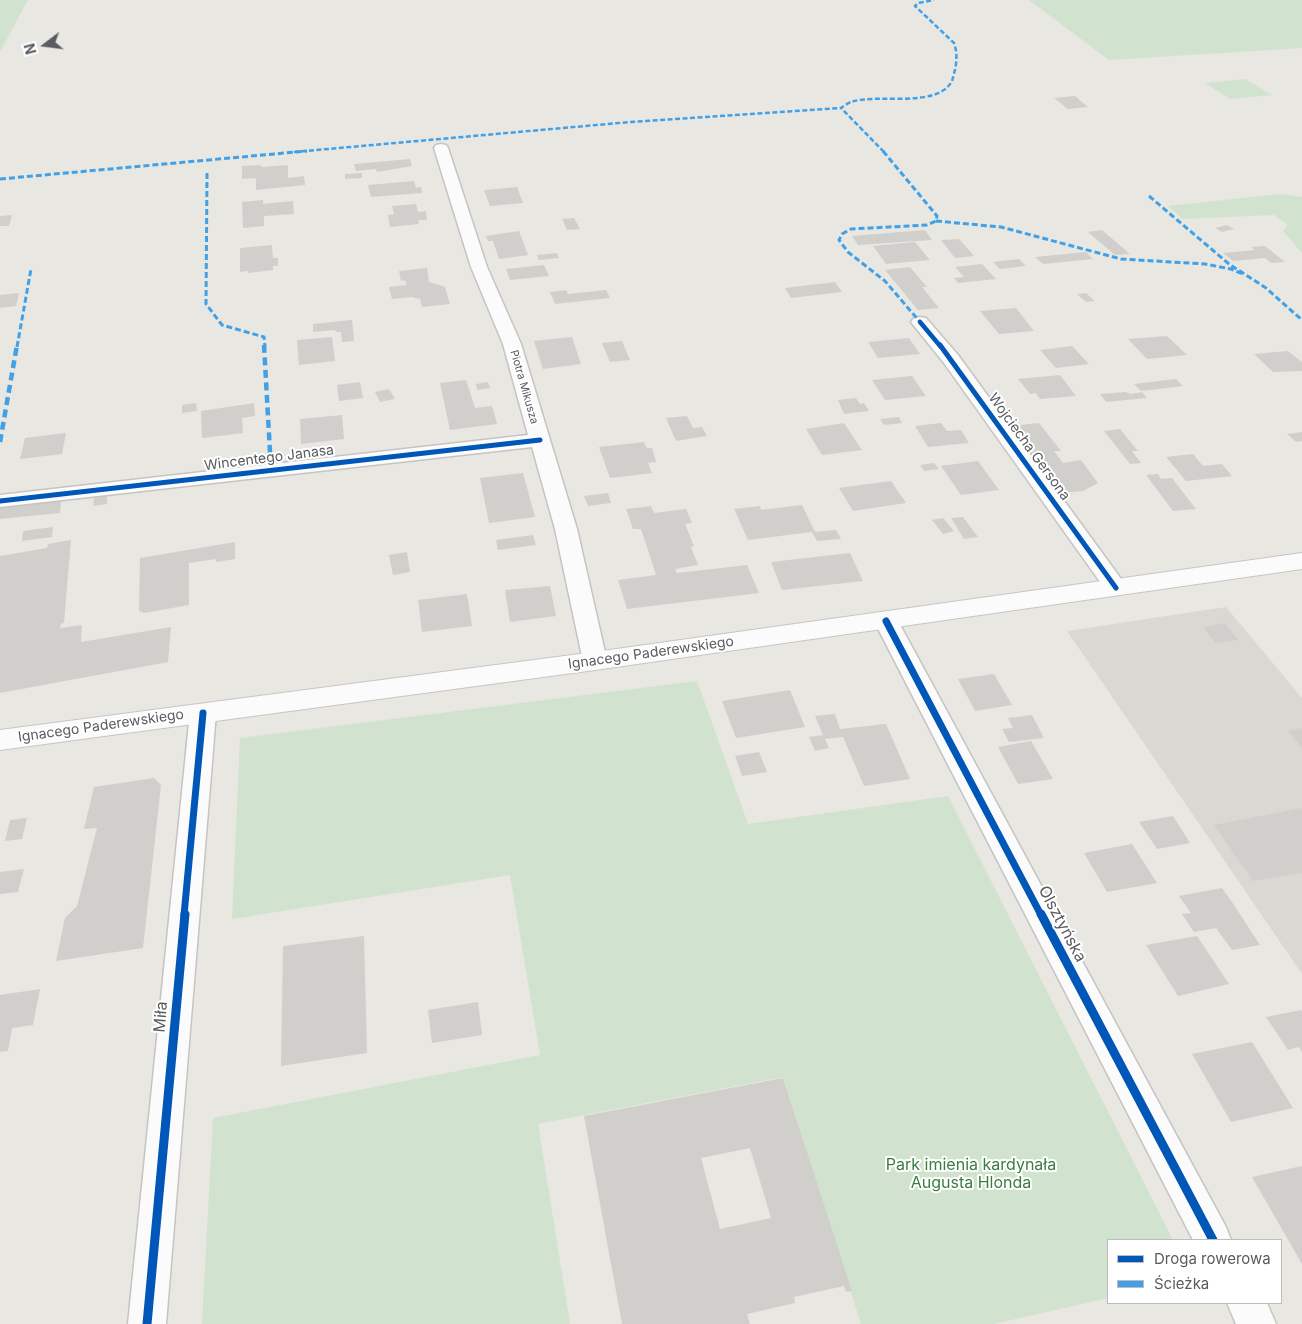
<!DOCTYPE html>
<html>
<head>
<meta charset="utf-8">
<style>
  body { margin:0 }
  #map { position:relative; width:1302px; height:1324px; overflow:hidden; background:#e8e7e2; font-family:Inter,sans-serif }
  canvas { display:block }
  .legend { position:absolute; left:1107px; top:1239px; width:175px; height:65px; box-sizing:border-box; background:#fff; border:1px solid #bdbdbf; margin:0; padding:6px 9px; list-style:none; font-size:15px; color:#595b60 }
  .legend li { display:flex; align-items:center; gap:10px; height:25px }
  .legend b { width:25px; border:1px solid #bdbdbf }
  .north { position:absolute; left:20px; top:20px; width:50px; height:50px; -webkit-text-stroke:4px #fff; paint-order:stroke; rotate:255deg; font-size:14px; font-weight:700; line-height:20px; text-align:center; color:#595b60 }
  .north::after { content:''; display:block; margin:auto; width:18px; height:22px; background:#595b60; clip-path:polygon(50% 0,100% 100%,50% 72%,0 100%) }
</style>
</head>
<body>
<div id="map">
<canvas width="1302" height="1324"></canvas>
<ul class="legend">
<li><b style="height:6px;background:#0057b8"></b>Droga rowerowa</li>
<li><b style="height:6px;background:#42a1e6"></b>Ścieżka</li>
</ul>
<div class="north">N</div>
</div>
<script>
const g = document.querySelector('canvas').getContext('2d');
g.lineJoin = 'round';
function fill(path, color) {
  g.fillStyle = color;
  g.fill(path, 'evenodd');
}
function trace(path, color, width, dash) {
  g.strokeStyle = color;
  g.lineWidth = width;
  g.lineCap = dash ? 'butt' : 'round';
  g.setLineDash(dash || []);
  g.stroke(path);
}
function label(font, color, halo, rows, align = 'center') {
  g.font = font + ' Inter,sans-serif';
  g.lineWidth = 4;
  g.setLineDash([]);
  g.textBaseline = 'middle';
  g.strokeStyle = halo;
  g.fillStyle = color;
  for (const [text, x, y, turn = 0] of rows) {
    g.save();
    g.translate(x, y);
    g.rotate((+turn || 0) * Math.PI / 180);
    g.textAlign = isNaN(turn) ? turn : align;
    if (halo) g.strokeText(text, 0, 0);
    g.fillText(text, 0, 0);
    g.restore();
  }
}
const education = new Path2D(`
  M1226 607 1302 698V974L1067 631Z`);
const green = new Path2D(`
  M0 0H28L0 52Z
  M1029 0H1302V48L1109 60Z
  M1245 79 1272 95 1230 99 1205 83Z
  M1280 194 1302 197V253L1283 231 1288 225 1274 215 1182 219 1168 206Z
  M697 681 748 824 948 796 1173 1240H1108V1298L994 1324H861L783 1077 538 1124 570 1324H202L213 1118 540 1055 510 875 232 919 240 738Z`);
const building = new Path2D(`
  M1075 96 1088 107 1068 109 1054 98Z
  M410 159 412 166 377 172 376 169 356 171 354 164Z
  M261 165V167L288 165V178L304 176 305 185 256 190V178L242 179V166Z
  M362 173V178L345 179V174Z
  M414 181 416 188 421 187 422 193 371 197 368 185Z
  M517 187 523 203 490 206 484 190Z
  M263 200V204L293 201 294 214 264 216V226L243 228 242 202Z
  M416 204 418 212 426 211 427 220H418L419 224 390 227 388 215 394 214 392 206Z
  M12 215 9 226H0V216Z
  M574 218 580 229 567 230 562 219Z
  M1227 225 1234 229 1222 232 1215 228Z
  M925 230 932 240 858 245 852 236Z
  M1102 230 1130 254 1115 255 1088 232Z
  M519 231 528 255 499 259 493 241H488L486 236Z
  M959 239 974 256 955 258 941 240Z
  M915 242 930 260 886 264 873 246Z
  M272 245 273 258H278V266H273V270L248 273V271L240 272V248Z
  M1265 246 1285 262 1271 263 1265 258 1233 261 1223 253 1255 250 1251 247Z
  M1086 252 1093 259 1043 264 1035 257Z
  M557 253 559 258 539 260 537 255Z
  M1019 259 1026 266 1000 269 993 262Z
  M982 264 996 279 958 283 954 278 964 277 955 267Z
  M544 265 549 276 510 280 506 269Z
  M910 267 927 287H922L939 308 918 310 885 270Z
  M427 268 429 282 445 287 450 304 422 307 420 299 412 297 392 299 389 287 407 285 405 280 401 281 399 271Z
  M835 282 842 292 791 298 785 288Z
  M566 290 568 294 606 290 610 298 555 304 550 292Z
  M19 293 16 306 0 308V295Z
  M1086 293 1095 301 1086 302 1077 294Z
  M1016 308 1034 331 999 334 980 311Z
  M352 320 354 341 342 342 341 332H336L335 330 313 332V324Z
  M1167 336 1187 355 1147 359 1128 339Z
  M332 337 335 361 299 365 297 340Z
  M572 337 581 364 543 369 534 341Z
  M909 338 920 354 878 358 868 342Z
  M622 341 630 360 610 362 602 343Z
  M1072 346 1089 364 1056 368 1040 350Z
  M1288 351 1302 362V371L1273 372 1254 354Z
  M1060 375 1076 396 1040 399 1036 393 1030 394 1018 379Z
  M912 376 926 396 885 400 872 380Z
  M1176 379 1183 386 1141 391 1134 384Z
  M466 380 475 408 492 406 497 424 450 430 440 383Z
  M360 382 363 398 339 401 337 385Z
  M488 382 490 388 477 390 476 384Z
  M389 389 395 399 380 402 375 392Z
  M1125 392 1131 394 1142 392 1147 398 1106 402 1100 394Z
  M856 398 860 404 864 403 869 411 844 414 838 400Z
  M196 403 197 411 182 413V405Z
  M254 403 255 416 242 418 243 433 202 438 201 411Z
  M342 415 344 439 301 444 300 419Z
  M687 416 693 428 702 427 707 436 676 441 666 418Z
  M899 417 902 423 884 425 880 419Z
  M844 423 862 450 822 455 806 429Z
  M941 423 947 431 961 430 969 443 928 447 915 426Z
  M1039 423 1061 451H1054L1063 463 1081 460 1098 483 1083 491 1061 493 1011 426Z
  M1120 429 1138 451H1132L1141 463 1130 464 1104 431Z
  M1302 432V441L1296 442 1287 434Z
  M66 433 62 454 20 459 25 438Z
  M644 442 647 448H652L656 462 648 463 652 473 610 478 599 447Z
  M1193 454 1203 466 1222 464 1232 476 1186 481 1166 457Z
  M978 461 999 490 961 495 941 466Z
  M934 463 939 469 924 471 920 465Z
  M523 473 535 517 489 523 480 478Z
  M1158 474 1161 479 1172 478 1196 509 1173 511 1146 475Z
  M891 481 906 503 853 511 839 488Z
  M608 493 611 503 588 506 584 496Z
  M107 495V504L93 506 94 497Z
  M61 501 60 513 0 519V507Z
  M802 505 815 532 836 530 841 539 817 541 812 532 748 540 734 509 760 506 761 510Z
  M651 506 654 513 686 509 692 523 685 524 694 546 691 547 698 565 675 569 677 573 747 565 759 593 627 609 618 580 656 575 641 529H633L626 509Z
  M963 517 978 537 964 539 951 518Z
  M943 518 954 531 943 534 932 520Z
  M53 527 52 537 22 541 23 531Z
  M533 535 536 545 498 550 496 540Z
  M71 540 64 623 61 624 60 628 82 625 81 642 171 627 168 662 0 693V556L47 548 48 544Z
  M235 542V559L216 562V559L189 563V605L144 613 139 611 140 558Z
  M407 552 410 572 393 575 389 555Z
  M850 553 863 581 782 590 771 562Z
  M550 586 556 616 510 622 505 590Z
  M467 594 472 626 422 632 418 600Z
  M1225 623 1238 640 1216 643 1203 627Z
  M994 674 1012 705 975 711 958 679Z
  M790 690 805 727 736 738 722 701Z
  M835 714 840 729 886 724 910 779 864 786 843 737 825 739 829 748 815 751 809 737 823 735 815 716Z
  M1032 715 1044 738 1009 742 1002 729 1013 728 1008 718Z
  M1302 728V748L1288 731Z
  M1031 741 1053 779 1018 784 998 747Z
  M759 752 767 772 742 776 735 756Z
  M154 778 161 785 143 948 56 961 65 918 77 906 97 828 84 829 94 787Z
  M1302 808V873L1253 881 1214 825Z
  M1173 816 1190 843 1157 849 1139 822Z
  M27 818 22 839 5 841 10 820Z
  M1132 844 1157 883 1107 892 1084 853Z
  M24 869 18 892 0 894V872Z
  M1222 888 1234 905 1260 945 1232 950 1216 928 1194 932 1182 914 1191 913 1179 896Z
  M364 936 367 1053 281 1066 283 946Z
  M1197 936 1229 984 1178 996 1146 945Z
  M40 989 33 1025 12 1028 8 1051 0 1052V995Z
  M478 1002 482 1035 432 1043 428 1010Z
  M1301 1010 1302 1012V1052L1299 1047 1288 1050 1266 1017Z
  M1252 1042 1293 1108 1231 1122 1192 1054Z
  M783 1078 852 1291 846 1292 844 1286 794 1297 795 1303 747 1314 750 1324H622L584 1116ZM750 1148 771 1218 720 1229 701 1158Z
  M1302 1166V1264L1252 1177Z`);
const street = new Path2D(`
  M441 144 446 145 448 148 487 267 521 344 577 529 607 661 604 667 595 669 586 667 583 661 555 529 532 447 0 507V495L528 435 503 344 471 267 434 148 436 145Z
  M920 317 926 318 958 355 1124 583 1128 588 1124 593 1116 595 1108 593 944 363 911 322 914 318Z
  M886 613 895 615 898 621 1226 1227 1231 1240H1193L874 621 877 615Z
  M203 704 212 707 216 713 166 1324H128L190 713 194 707Z
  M1227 1303H1267L1276 1324H1236Z`);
const secondary = new Path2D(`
  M1302 553V569L595 670 0 750V730L595 652Z`);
const quietFar2 = new Path2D(`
  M294 152 630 122 841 108
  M884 152 841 108C844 106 848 103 851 102 877 93 937 109 952 81 953 78 954 73 955 70 957 61 957 51 954 43L915 6 918 3 934 0`);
const quietFar1 = new Path2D(`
  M883 151 937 216 936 221 927 225 851 229 842 234 839 240 848 252 885 281 920 322
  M207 173 206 304 222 325 264 337 265 347
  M0 179 307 151
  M1149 196 1229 264 1266 288 1302 320
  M936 221 1001 227 1121 259 1205 264 1231 269 1243 274
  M17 347 31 269`);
const quiet = new Path2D(`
  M264 345 271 470
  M0 442 17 345`);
const cyclewayFar3 = new Path2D(`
  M920 322 941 347`);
const cyclewayFar2 = new Path2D(`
  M940 345 1116 588
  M0 501 540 440`);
const cyclewayFar1 = new Path2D(`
  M886 621 1041 915
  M184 915 203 713`);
const cycleway = new Path2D(`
  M1041 914 1213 1240
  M147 1324 185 914`);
const farStreetnames = [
  ["Piotra Mikusza",524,387,74]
];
const streetNames = [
  ["Wojciecha Gersona",1029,447,54],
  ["Wincentego Janasa",269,458,-7],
  ["Ignacego Paderewskiego",651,653,-8],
  ["Ignacego Paderewskiego",101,726,-8]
];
const nearStreetnames = [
  ["Olsztyńska",1062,924,62],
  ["Miła",161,1017,-85]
];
const nearParknames = [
  ["Park imienia kardynała",971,1165],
  ["Augusta Hlonda",971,1183]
];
fill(education, '#dad8d2');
fill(green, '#d1e3cf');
fill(building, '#d0cfcc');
trace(street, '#c5c4c3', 3);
trace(secondary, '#c5c6c5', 2);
fill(street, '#fcfbfb');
fill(secondary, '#fcfbfb');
trace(quietFar2, '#42a1e6', 2.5, [5, 2.5]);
trace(quietFar1, '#42a1e6', 3, [6, 3]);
trace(quiet, '#42a1e6', 4.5, [8, 4.5]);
trace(cyclewayFar3, '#0057b8', 4.5);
trace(cyclewayFar2, '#0057b8', 5);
trace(cyclewayFar1, '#0057b8', 7);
trace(cycleway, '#0057b8', 9);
label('11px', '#595b60', '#fff', farStreetnames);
label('14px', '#595b60', '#fff', streetNames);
label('16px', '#595b60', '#fff', nearStreetnames);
label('16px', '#3c7c42', '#fff', nearParknames);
</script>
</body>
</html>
